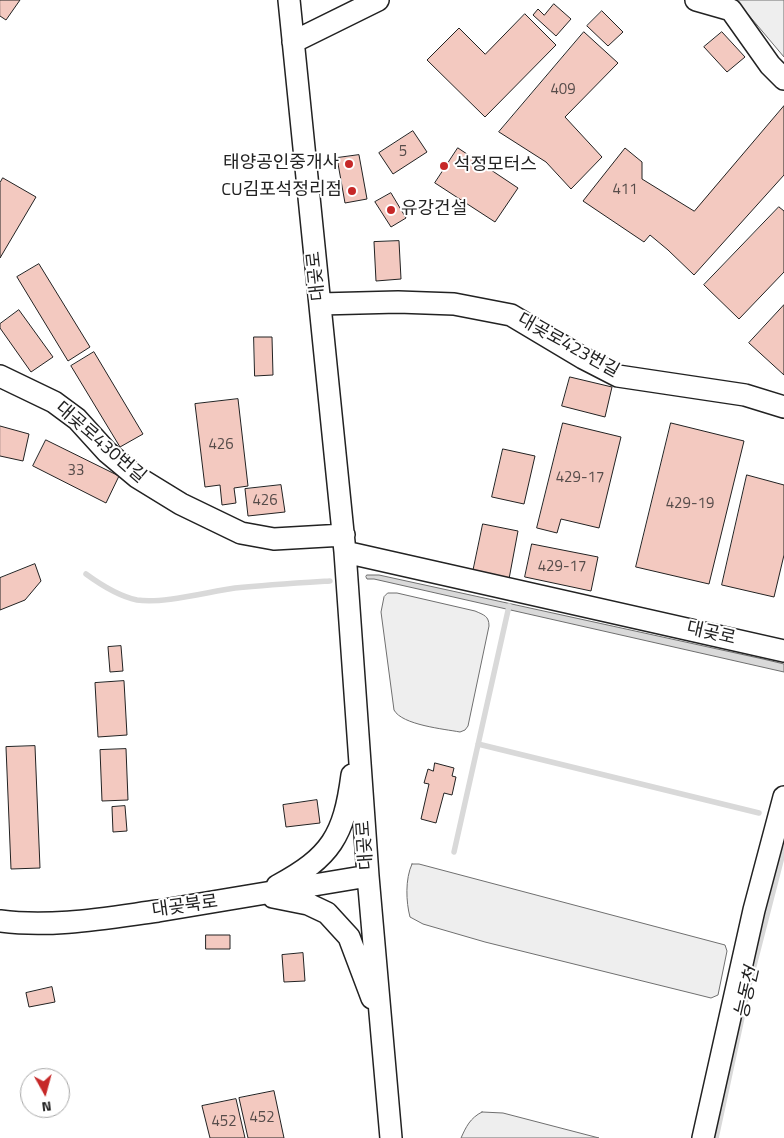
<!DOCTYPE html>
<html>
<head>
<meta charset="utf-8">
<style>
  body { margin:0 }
  #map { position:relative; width:784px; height:1138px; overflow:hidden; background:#fff; font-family:"Titillium Web",sans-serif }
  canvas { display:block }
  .north { position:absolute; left:20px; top:1068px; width:50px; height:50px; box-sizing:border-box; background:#fff; border:1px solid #a7a7a7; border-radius:50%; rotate:173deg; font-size:14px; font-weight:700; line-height:20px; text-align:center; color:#222 }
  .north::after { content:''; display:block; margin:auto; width:18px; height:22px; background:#c62828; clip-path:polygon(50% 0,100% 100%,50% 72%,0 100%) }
</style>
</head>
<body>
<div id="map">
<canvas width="784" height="1138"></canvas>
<div class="north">N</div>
</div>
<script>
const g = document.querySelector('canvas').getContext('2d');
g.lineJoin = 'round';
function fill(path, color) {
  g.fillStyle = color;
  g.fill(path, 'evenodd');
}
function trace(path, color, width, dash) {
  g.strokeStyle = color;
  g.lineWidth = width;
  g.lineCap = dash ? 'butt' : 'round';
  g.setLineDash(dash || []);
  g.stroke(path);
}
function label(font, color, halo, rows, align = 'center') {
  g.font = font + ' "Titillium Web","Noto Sans KR",sans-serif';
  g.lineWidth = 4;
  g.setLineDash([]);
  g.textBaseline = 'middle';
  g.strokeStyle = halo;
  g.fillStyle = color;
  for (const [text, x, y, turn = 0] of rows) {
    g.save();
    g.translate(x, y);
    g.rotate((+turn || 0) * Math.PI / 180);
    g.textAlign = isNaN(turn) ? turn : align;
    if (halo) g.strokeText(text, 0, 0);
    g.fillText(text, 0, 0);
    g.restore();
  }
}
const green = new Path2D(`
  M735 0H784V57L741 6Z
  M388 593H397L475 611C484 615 489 616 489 626L468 726 465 730 460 732C444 729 402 725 394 710L381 612 384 597Z
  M412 864H419L725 945 727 951 718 995 711 998 695 994 485 942 423 924 410 917C406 902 405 879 412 864Z
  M482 1112 503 1113 599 1138H461C466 1127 470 1118 482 1112Z`);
const water = new Path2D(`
  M367 575H379L763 659 784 664V672L374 579H367L366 577Z`);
const stream = new Path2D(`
  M86 574C101 585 118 596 137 600 163 604 207 592 235 588 267 585 299 583 330 581
  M478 744 759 813
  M454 852 509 606
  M716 1138 749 985 784 849`);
const building = new Path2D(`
  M0 0H20L6 20 0 16Z
  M554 4 571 19 556 36 533 15 538 9 544 15Z
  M602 11 623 32 608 46 587 26Z
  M525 14 556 45 485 117 427 60 459 28 485 54Z
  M584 32 618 63 565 117 602 157 571 189 546 162 499 132Z
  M722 32 745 57 727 72 704 47Z
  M784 106V175L694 275 668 250 650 235 644 242 583 201 625 148 642 162V179L694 211Z
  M413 131 427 152 393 174 379 153Z
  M458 148 518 188 495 222 435 183Z
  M359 155 367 199 345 203 337 158Z
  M3 178 36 197 0 258V183Z
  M391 193 406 218 391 227 375 202Z
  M779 207 784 211V272L739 319 704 285Z
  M399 241 401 279 376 281 374 242Z
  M39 264 90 347 68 361 17 277Z
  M784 305V375L749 343Z
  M19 310 53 357 31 372 0 328V324Z
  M254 337H272L273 375 255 376Z
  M94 352 143 434 120 447 71 366Z
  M570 377 612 387 605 417 562 406Z
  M238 399 248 486 234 488 236 503 222 505 220 485 205 487 195 404Z
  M563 423 621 437 599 528 561 519 557 533 537 528Z
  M671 423 744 441 709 584 636 567Z
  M0 426 29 434 23 461 0 456Z
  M46 440 119 476 106 503 33 466Z
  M503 449 535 456 524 504 492 497Z
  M747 475 784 485V555L774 597 722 585Z
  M281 485 285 512 248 516 245 489Z
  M483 524 518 531 509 579 473 572Z
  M532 544 598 557 591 591 525 577Z
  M35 564 41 581 25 600 0 610V578Z
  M121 646 123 671 110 672 108 647Z
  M124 681 127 735 98 737 95 683Z
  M35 746 40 868 11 869 6 747Z
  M126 749 128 800 102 801 100 750Z
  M435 763 454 768 452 776 456 777 452 795 444 793 436 823 421 819 429 784 424 783 428 769 433 771Z
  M317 800 320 823 286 827 283 805Z
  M125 806 127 831 113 832 112 807Z
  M206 935H230V949H206Z
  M303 953 305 981 284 982 282 955Z
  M52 987 55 1002 29 1007 26 993Z
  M274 1091 284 1138H248L239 1098Z
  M236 1099 245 1138H210L202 1106Z`);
const minor = new Path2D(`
  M289 0 345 552 368 876 391 1138
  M696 0 731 10 770 65 784 79
  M293 42 378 0
  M320 304 398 302 454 304 511 315 583 358 618 376 745 395 784 407
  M0 376 54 402 77 419 107 452 137 477 181 504 241 533 274 539 344 535
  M345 552 784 651
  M277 886C331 857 344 836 352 775
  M273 897 308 904 327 913 349 937 372 998
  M0 921C52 928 106 918 158 911 228 900 298 888 368 876
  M703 1138 754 910 784 797`);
const markers = [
  [349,164,5,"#c62828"],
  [444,166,5,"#c62828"],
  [352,191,5,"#c62828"],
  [391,210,5,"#c62828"]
];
const numberNames = [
  ["409",563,90],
  ["5",403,152],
  ["411",625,190],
  ["426",221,445],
  ["33",76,471],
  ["429-17",580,478],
  ["426",265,501],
  ["429-19",690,504],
  ["429-17",562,567],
  ["452",262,1118],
  ["452",224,1122]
];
const poiNames = [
  ["태양공인중개사",339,164],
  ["석정모터스",454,166,"left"],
  ["CU김포석정리점",342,191],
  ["유강건설",401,210,"left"]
];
const streetNames = [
  ["대곶로",317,276,-96],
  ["대곶로423번길",568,346,29],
  ["대곶로430번길",100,443,41],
  ["대곶로",711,634,13],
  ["대곶로",366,845,-94],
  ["대곶북로",185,907,-8]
];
const waterNames = [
  ["능동천",748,993,-77]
];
fill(green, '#eee');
trace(green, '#6f6f6f', 1);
fill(water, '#d9d9d9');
trace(water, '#6f6f6f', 1);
trace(stream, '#d9d9d9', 5.5);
fill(building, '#f3c9c0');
trace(building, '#222', 1);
trace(minor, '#222', 24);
trace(minor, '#fff', 21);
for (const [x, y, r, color] of markers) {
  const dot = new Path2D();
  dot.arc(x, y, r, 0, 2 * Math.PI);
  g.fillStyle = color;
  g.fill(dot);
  trace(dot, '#fff', 2);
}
label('15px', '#564c4a', null, numberNames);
label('18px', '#222', '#fff', poiNames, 'right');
label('18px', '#222', '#fff', streetNames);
label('italic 19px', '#222', '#fff', waterNames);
</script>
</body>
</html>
